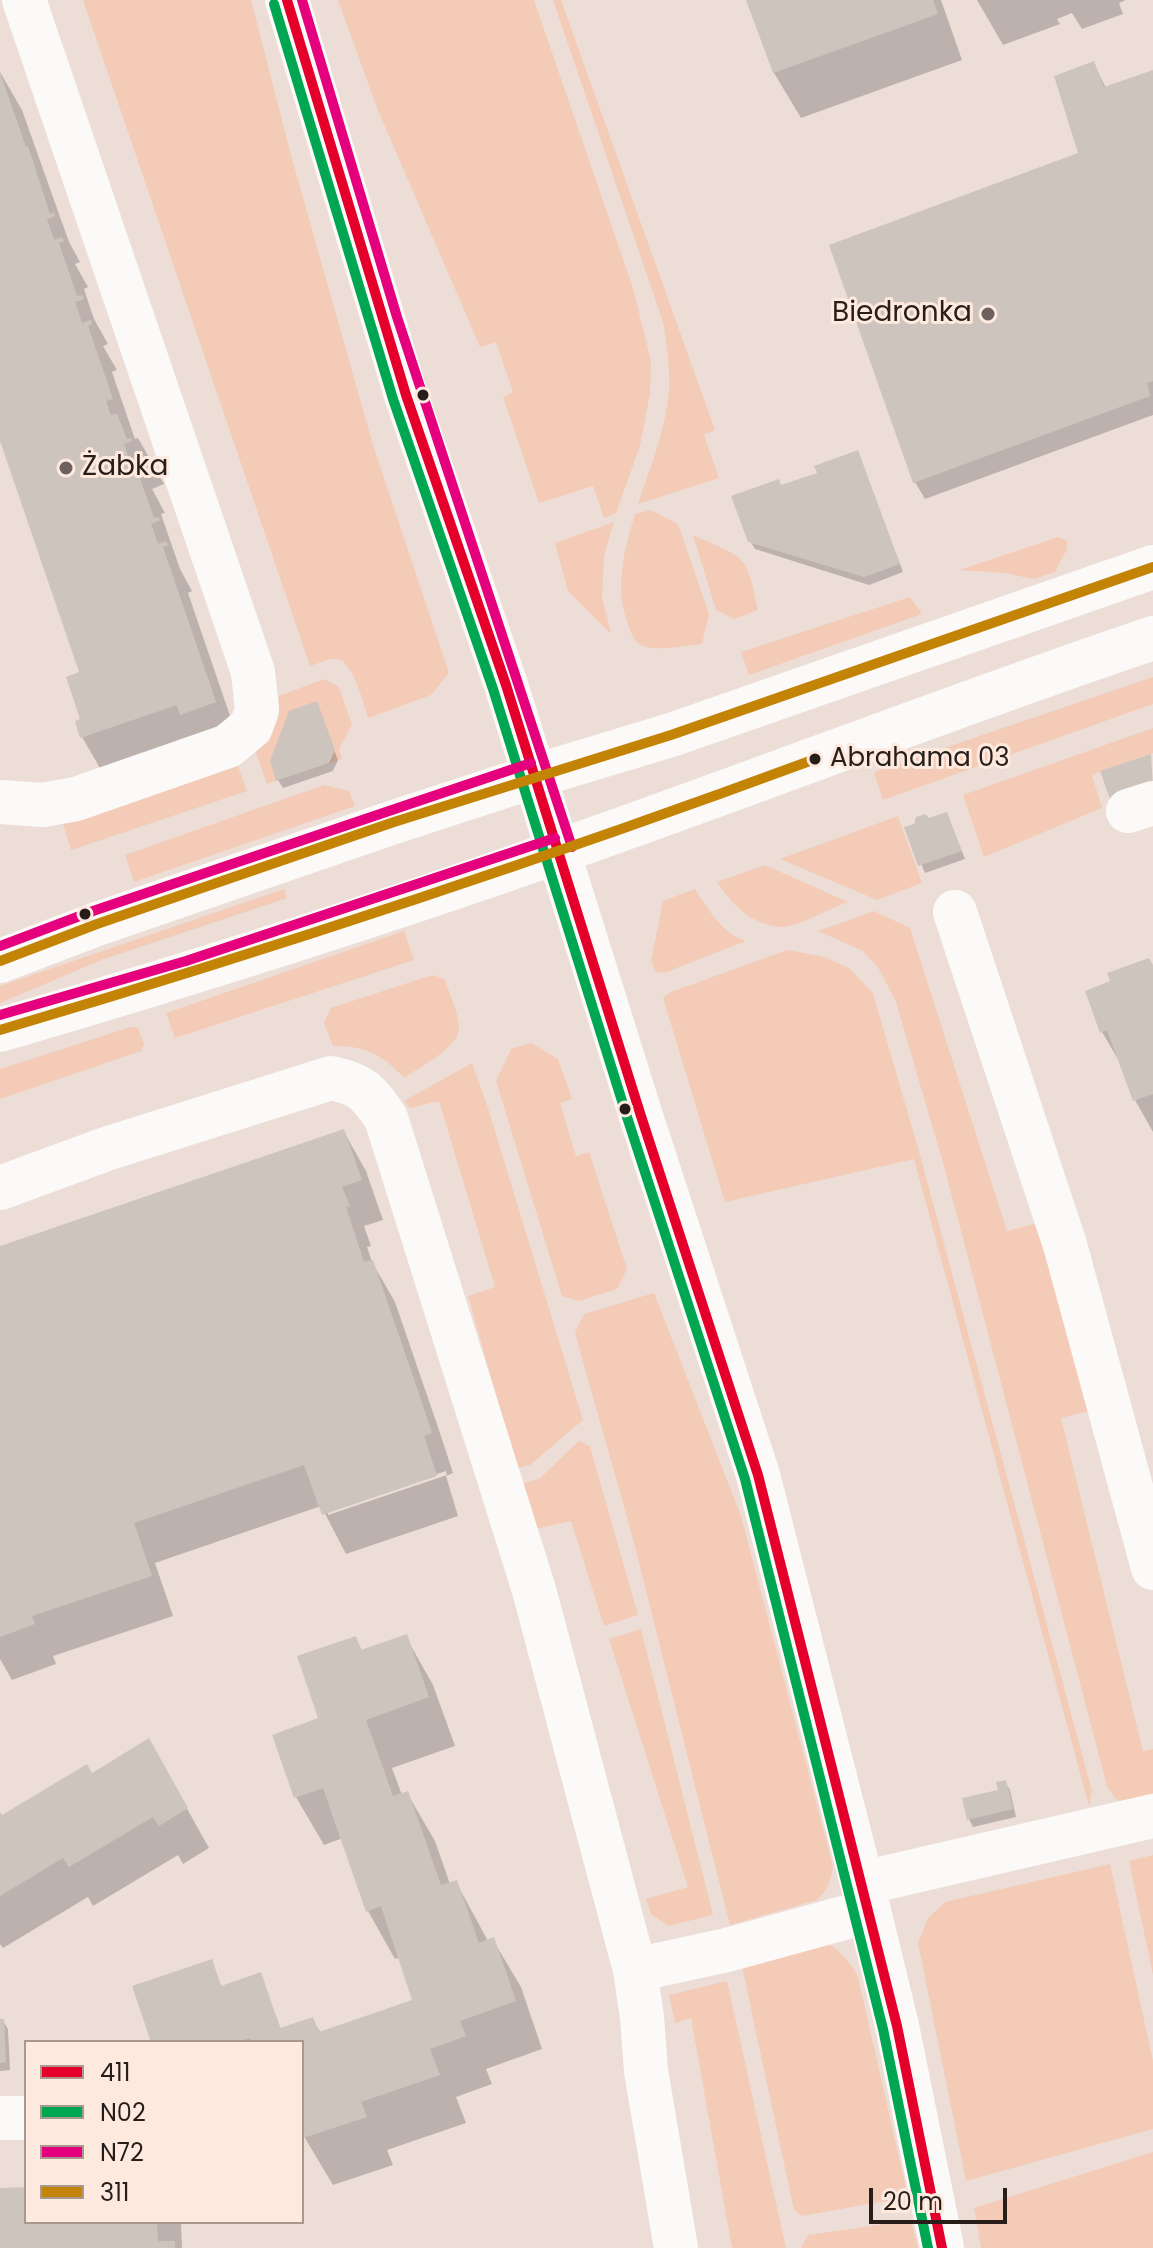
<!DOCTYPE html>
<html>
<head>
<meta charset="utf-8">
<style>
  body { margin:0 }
  #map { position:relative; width:1153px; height:2248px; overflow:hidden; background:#ecded7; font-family:Poppins,sans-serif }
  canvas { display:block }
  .legend { position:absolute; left:24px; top:2040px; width:280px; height:184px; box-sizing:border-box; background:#fee9df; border:2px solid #a89890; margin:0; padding:10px 14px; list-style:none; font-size:24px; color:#271e19 }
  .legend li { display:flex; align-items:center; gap:16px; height:40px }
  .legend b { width:40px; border:2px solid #a89890 }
  .scale { position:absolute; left:869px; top:2188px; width:138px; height:36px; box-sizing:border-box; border:4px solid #271e19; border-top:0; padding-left:10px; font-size:24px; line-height:28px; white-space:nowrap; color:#271e19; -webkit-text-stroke:6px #fee9df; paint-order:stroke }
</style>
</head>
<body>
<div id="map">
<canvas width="1153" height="2248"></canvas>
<ul class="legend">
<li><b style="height:10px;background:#e4002b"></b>411</li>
<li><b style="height:10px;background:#00a651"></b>N02</li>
<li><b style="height:10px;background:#e5007d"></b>N72</li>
<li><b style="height:10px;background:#c38406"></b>311</li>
</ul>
<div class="scale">20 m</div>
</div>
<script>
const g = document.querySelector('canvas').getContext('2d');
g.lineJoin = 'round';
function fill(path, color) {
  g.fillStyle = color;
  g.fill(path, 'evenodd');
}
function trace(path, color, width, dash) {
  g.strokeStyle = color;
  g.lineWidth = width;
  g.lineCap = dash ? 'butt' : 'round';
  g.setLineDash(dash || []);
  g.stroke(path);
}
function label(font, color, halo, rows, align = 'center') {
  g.font = font + ' Poppins,sans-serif';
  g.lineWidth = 6;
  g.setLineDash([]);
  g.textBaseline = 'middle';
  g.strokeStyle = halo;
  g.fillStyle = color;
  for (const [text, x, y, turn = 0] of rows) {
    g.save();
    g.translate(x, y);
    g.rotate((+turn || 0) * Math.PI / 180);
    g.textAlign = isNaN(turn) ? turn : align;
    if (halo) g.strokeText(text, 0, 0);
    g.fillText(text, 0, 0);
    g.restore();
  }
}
const green = new Path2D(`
  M83 0H251L291 155 373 445 449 673 431 695 368 718C363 703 353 658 335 659 327 659 317 664 310 666Z
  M338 0H534L633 288 651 361 650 393 640 446 616 513 604 518 593 486 539 503 503 397 513 392 496 342 480 347 377 108Z
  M553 0H561L715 430 704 435 719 478 638 504C650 468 666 429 669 390 670 367 667 345 663 322Z
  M651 510 678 524 709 614 702 644C688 645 659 651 646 647 635 644 631 634 628 624 614 587 624 551 635 514Z
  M614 522 604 556 602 597 611 634 568 591 555 543Z
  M693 535C744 558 747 552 758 610L734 619 716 610Z
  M1058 537 1067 541V549L1055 572 1034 579 1004 573 959 570Z
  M910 597 922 614 749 675 741 652Z
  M1153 677V704L883 800 874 772Z
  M324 679 339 687 352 725 339 749 342 759 267 784 255 751 278 711 279 696Z
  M1153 728V753L1092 775 1102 808 984 857 963 795Z
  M238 766 247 791 71 850 63 824Z
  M324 785 349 791 355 806 134 882 125 855Z
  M898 816 922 883 877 900 780 859Z
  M765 865 848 902C834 907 795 927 783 927 753 926 731 905 717 882Z
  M284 889 287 898 104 959 0 1003V986Z
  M695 889C709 910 721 933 746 941L664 973 656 972 651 961 663 901Z
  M874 911 910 928 1007 1231 1038 1223 1092 1410 1061 1418 1143 1751 1153 1749V1793L1124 1803 1115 1798 1107 1786 945 1170 896 1002 879 969 863 951 818 931Z
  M404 931 414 960 175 1038 166 1013Z
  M787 950 825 957 849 968 873 993 920 1155 1092 1791 1089 1806 914 1159 725 1202 663 998 671 992Z
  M432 975 445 979C449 994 459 1013 459 1028 460 1047 418 1068 404 1078 384 1055 363 1045 333 1046L324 1023 331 1008Z
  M131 1027 138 1028 144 1044 141 1051 0 1099V1069Z
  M531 1043 558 1059 572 1099 560 1103 576 1156 589 1152 627 1269 617 1289 579 1301 562 1296 496 1081 511 1049Z
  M472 1063 487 1105 583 1420 530 1465 517 1468 468 1296 495 1287 439 1101 410 1108 404 1101Z
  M654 1293 741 1516 833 1866C831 1881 828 1889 817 1900L730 1925 633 1539 575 1333 584 1314Z
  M579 1441 590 1446 638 1615 604 1626 571 1521 535 1529 520 1484 539 1479Z
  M641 1629 713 1915 668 1926 651 1914 646 1899 688 1887 609 1639Z
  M1153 1855V1975L1129 1861Z
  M1110 1864 1153 2061V2129L966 2181 918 1943 928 1918 945 1902Z
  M827 1943C842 1952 850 1962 858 1977L908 2197 802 2216 794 2210 741 1962Z
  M727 1981 786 2248H732L691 2018 675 2023 669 1995Z
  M1153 2152V2248H981L974 2208Z
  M906 2221 912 2225 918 2248H801L808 2235Z`);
const shadow = new Path2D(`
  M748 0H941L962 60 801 118 774 73Z
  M977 0H1126L1119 3 1123 14 1082 29 1072 13 1057 19 1060 24 1003 45Z
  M1094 64 1106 88 1153 72V415L925 499 915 482 1081 155Z
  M0 72 22 110 69 242 80 262 75 264 88 287 84 289 94 319 108 344 103 346 117 370 112 372 135 439 138 438 164 484 152 489 165 513 161 514 180 569 192 591 188 593 241 748 108 782 82 737V673L0 435Z
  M858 453 903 572 869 585 755 549 750 541 782 488 819 474Z
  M316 703 338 760 333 771 283 788 278 780Z
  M947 814 965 859 925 873 907 829Z
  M1153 967V1132L1135 1100 1122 1066 1102 1032Z
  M344 1132 366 1171 383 1220 364 1226 371 1246 367 1247 372 1262 395 1302 440 1433 453 1473 446 1476 458 1516 346 1554 321 1506 155 1563 173 1616 53 1656 56 1664 12 1680 0 1659V1248ZM446 1471 447 1475 328 1515V1511Z
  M406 1637 433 1685 455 1746 392 1768 402 1795 407 1793 435 1841 450 1884 456 1882 488 1941 493 1940 521 1987 542 2049 486 2069 492 2084 456 2097 466 2123 387 2150 393 2165 333 2185 302 2133V2042H153L212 1961 222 1988 264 1983 281 2030 312 2019 321 2033 415 2001 400 1957 395 1959 368 1911 343 1838 324 1845 296 1797 321 1719 355 1638 363 1652Z
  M92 1775 171 1780 209 1848 183 1864 178 1855 93 1906 88 1897 3 1948 0 1944V1816Z
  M1005 1782 1010 1790 1016 1817 973 1827 969 1819 1000 1791Z
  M0 2021H3L8 2029 10 2070 0 2071Z
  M26 2189V2222H181L182 2248H0V2190Z`);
const building = new Path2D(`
  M746 0H933L938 14 773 73Z
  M1094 61 1104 87 1153 70V381L1147 383 1150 396 913 483 829 245 1078 153 1054 76Z
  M0 73 26 147 28 146 50 214 54 212 55 216 47 219 54 240 62 237 64 241 59 243 77 296 82 295 84 299 75 302 82 323 91 320 92 324 88 326 113 399 106 401 111 415 117 414 127 439 131 438 132 441 124 444 131 465 139 463 141 467 136 468 154 518 158 517 160 520 151 524 158 544 166 541 168 545 163 547 216 702 180 715 177 705 80 738 75 721 80 719 66 677 79 672 0 441Z
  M858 450 900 564 864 577 748 542 731 496 779 479 781 485 817 473 814 466Z
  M317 701 335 750 329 763 276 781 270 761 289 711Z
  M1151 754 1153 788 1111 802 1100 771Z
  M947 812 962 851 918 866 904 827 914 824 916 817 925 814 929 818Z
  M1149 958 1153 965V1094L1133 1101 1107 1030 1100 1033 1085 991 1110 981 1107 973Z
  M344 1129 362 1180 342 1187 350 1206 346 1207 364 1262 373 1260 418 1391 432 1433 424 1436 437 1476 322 1515 304 1465 134 1523 152 1576 32 1616 35 1624 0 1637V1246Z
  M407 1634 429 1697 366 1720 393 1796 408 1791 441 1885 457 1880 479 1943 494 1937 516 2001 460 2021 466 2036 430 2049 440 2075 361 2102 367 2117 303 2138 302 2042H252L250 2038 238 2042H151L132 1986 212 1959 221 1986 261 1972 280 2028 313 2017 319 2032 412 2000 381 1906 366 1912 323 1788 294 1798 272 1735 318 1718 297 1656 356 1636 361 1650Z
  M149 1738 188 1808 159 1826 153 1817 69 1867 63 1858 0 1896V1812L2 1815 87 1764 92 1773Z
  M1006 1780 1013 1809 967 1820 962 1798 998 1790 996 1782Z
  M0 2019H4L6 2062 0 2063Z
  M26 2187V2222H157L158 2241H175V2248H0V2188Z`);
const minor = new Path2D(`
  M287 0 406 395 506 685 640 1113 758 1475 869 1911 897 2026 942 2248
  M0 802 43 805 76 799 228 746 251 727 257 710 253 672 24 0
  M1128 811 1153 803
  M955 912 1065 1245 1153 1568
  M0 961 97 924 394 822 535 776 671 735 1153 567
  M0 1030C188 975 375 916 560 851 758 782 954 705 1153 638
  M0 1188 106 1149 331 1078C362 1084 369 1093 386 1118L534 1590 635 1970 642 2017 646 2071 676 2248
  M863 1883 1153 1816
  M635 1970 727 1950 869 1911
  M0 2118H26`);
const bus1 = new Path2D(`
  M287 0 406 395 506 685 640 1113 758 1475 897 2026 942 2248`);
const bus2 = new Path2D(`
  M274 4 393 399 493 689 627 1117 745 1479 883 2029 928 2248`);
const bus3 = new Path2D(`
  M302 0 397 317 572 847
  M0 946 93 911 531 763
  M0 1015 186 961 555 838`);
const bus4 = new Path2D(`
  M0 961 97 924 394 822 671 735 1153 567
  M0 1030C276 948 548 858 818 758`);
const markers = [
  [988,314,8,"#6c615c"],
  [423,395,7,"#271e19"],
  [66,468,8,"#6c615c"],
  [815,759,7,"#271e19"],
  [85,914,7,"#271e19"],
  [625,1109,7,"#271e19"]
];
const busNames = [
  ["Abrahama 03",830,759]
];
const poiNames = [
  ["Biedronka",972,314],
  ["Żabka",82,468,"left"]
];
fill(green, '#f3cbb7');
fill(shadow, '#0003');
fill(building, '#cec4be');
trace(minor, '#fcfaf9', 44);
trace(bus1, '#e4002b', 10);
trace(bus2, '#00a651', 10);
trace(bus3, '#e5007d', 10);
trace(bus4, '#c38406', 10);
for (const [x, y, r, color] of markers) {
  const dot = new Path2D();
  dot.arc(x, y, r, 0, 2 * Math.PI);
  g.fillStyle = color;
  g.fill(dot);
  trace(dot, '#fee9df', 3);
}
label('26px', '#271e19', '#fee9df', busNames, 'left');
label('28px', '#271e19', '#fee9df', poiNames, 'right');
</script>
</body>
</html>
